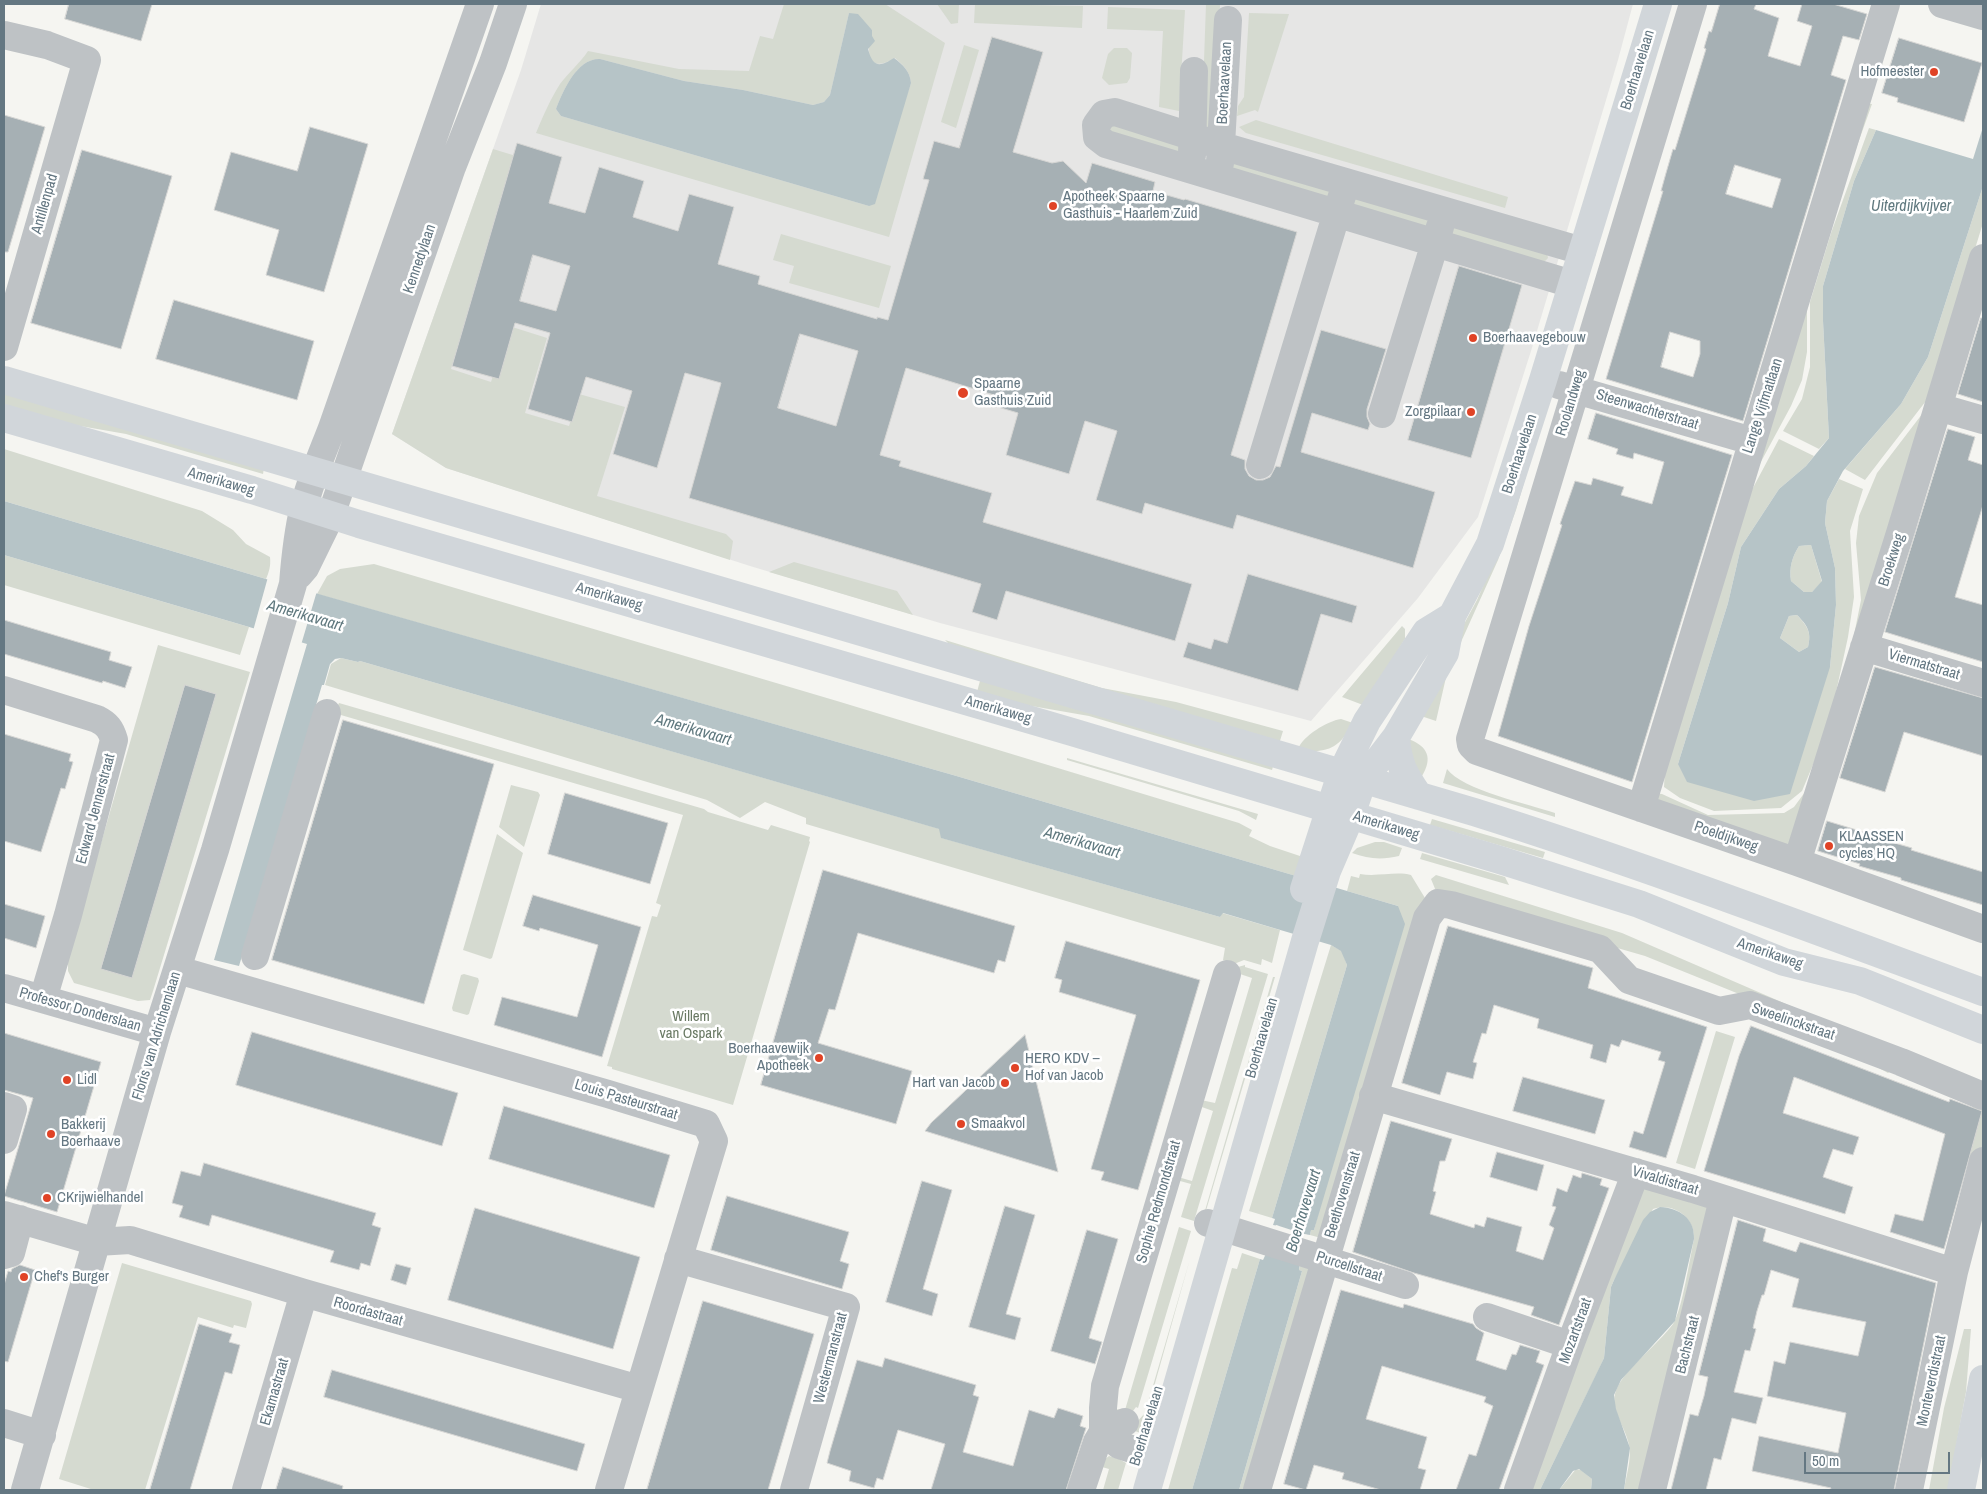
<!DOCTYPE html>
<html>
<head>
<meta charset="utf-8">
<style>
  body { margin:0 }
  #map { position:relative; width:1987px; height:1494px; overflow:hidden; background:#f5f5f1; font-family:"Archivo Narrow",sans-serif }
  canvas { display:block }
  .frame { position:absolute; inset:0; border:5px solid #647782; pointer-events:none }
  .scale { position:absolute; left:1804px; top:1452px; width:146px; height:22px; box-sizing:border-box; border:2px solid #647782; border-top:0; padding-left:6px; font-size:15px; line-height:18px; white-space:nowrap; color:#647782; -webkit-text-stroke:4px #fff; paint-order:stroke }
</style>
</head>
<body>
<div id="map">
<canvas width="1987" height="1494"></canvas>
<div class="frame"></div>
<div class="scale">50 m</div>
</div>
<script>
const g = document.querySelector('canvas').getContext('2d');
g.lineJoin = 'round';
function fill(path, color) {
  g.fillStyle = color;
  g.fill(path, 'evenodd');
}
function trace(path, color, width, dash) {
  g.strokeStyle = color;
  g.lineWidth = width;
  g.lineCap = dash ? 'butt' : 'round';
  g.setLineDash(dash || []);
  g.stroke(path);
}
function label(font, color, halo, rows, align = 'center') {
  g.font = font + ' "Archivo Narrow",sans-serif';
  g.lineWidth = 5;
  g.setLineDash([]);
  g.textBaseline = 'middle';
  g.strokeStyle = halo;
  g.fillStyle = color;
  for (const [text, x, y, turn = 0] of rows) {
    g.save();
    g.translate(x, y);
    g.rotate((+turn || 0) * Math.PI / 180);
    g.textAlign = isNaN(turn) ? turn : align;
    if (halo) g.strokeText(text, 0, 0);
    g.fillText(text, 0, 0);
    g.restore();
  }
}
const built = new Path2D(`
  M541 4H1633L1618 60 1531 351 1478 517 1418 598 1311 721 940 623 750 566 446 468 392 434 521 70Z`);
const green = new Path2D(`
  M784 4H885L945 43 889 237 536 133C543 116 550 100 560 84 568 73 580 63 588 51L679 69 749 71 760 36 773 39ZM849 13 872 30C872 37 868 43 869 50 869 69 884 65 895 58 903 65 910 71 911 83L869 206 561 116 556 109C563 91 577 58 600 59L684 81 743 90 813 105 824 102 830 95Z
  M937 4H959L958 23 951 24Z
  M975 4 1083 6 1082 28 974 23Z
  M1206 4H1220L1216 123 1207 132 1202 118Z
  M1108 7 1185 10 1179 111 1159 107 1163 31 1107 29Z
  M1249 13 1289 14 1258 112 1255 110 1237 116 1238 106 1244 97Z
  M964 45 979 50 956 128 941 122Z
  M1114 48H1127L1132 53 1130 78 1127 83 1109 85 1102 78 1108 54Z
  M1860 103 1872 104 1842 188 1807 303V352L1802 380 1791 406 1742 497Z
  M1256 120 1508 197 1505 208 1246 133 1239 127Z
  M1109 122 1182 142 1184 153 1108 138Z
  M1869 128 1876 130 1854 181 1823 286V321L1829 438 1819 449 1783 431 1802 399 1810 367V302L1831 233Z
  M493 149 516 156 451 369 491 382 509 326 547 338 525 413 569 426 579 394 625 407 597 496 726 534 733 541 730 560 446 468 392 434Z
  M1231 160 1330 189 1328 199 1232 173Z
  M1983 186V223L1929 397 1865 480 1845 469 1901 404 1928 357Z
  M1353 195 1429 218V224L1425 228 1354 210Z
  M1455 224 1547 253 1548 258 1542 264 1452 238 1450 230Z
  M781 234 891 266 879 308 789 283 794 266 773 260Z
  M4 392 264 468 263 474 126 434 40 419 4 408Z
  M1929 405 1852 645 1861 600 1856 543 1859 516 1877 473Z
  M1779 439 1814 456 1806 466 1779 489 1741 547 1728 603 1678 764 1830 667 1836 605 1835 568 1825 523 1827 501 1839 479 1863 489 1850 531 1854 597 1848 637 1828 729 1802 791 1781 808 1714 811 1680 798 1664 787 1665 767 1746 501Z
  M4 449 202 511 233 530 246 544 270 557C271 566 269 572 266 579L4 501Z
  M1528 469 1516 510 1498 560 1447 673 1436 721 1415 714 1477 600 1493 563Z
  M1811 545 1822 582 1812 592H1804L1791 581C1789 568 1792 557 1799 546Z
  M4 555 249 627 240 655 4 585Z
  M794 562 897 591 913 615 769 572Z
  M374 564 837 701 1239 823 1252 830 1249 836 1270 846 1300 856 1301 863 1296 876 953 775 317 594 327 576 340 569Z
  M1797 615C1807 626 1812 632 1808 647L1799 652 1780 638 1789 616Z
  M1402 626 1405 629V639L1363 705 1342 697Z
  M945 640 1102 688 1176 702 1283 731 1279 744 954 649Z
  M158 645 250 672 153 991 150 1000 138 1001 74 983 68 971V958Z
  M341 658 358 662 360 661 940 829 942 838 1220 917 1222 913 1280 930 1272 963 1262 959 1261 965 1244 960 1234 964 1223 960 1225 948 806 824V818L765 802 740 818 707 800 325 685 331 664Z
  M981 677 1274 763 1272 770 1089 716 1020 704 977 692Z
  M339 703 704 809 708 812 768 830 771 825 810 837 809 841 810 842 733 1105 612 1069V1067L607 1066 652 916 657 917 661 905 656 903 683 815 334 713Z
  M1341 719 1353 723C1340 748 1326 755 1298 749 1303 736 1327 721 1341 719Z
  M1408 739C1428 746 1433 758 1422 776L1416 771Z
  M1067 758 1258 814 1256 820 1239 811 1067 760Z
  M1447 769C1462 790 1529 804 1555 813V817L1443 783Z
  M511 785 538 792 540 795 524 847 499 827Z
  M1805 792 1790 850 1658 805 1654 793 1662 794 1708 815 1784 813 1794 807Z
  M1432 819 1545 852 1543 858 1430 825Z
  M497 834 523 853 492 958 490 959 463 950Z
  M1375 842H1384L1402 848 1399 856C1382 860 1368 859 1352 853L1357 848Z
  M1422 853 1505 877 1509 885 1420 859Z
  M1360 874C1377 877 1396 871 1411 875L1428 903 1321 1238 1310 1235 1311 1230H1314L1398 906 1347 891 1351 876 1359 878Z
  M1436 875 1622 933 1971 1084 1983 1097V1188L1967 1190 1972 1105 1901 1062 1888 1073 1754 1000 1645 956 1438 896 1431 879Z
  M1331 945 1342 951 1347 965 1272 1218 1249 1211Z
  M1245 965V967L1268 974 1194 1221 1181 1217 1191 1184 1180 1181 1178 1177 1192 1181 1213 1111 1199 1106 1201 1100 1215 1103 1252 978 1237 973 1238 967Z
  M464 974 478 978 479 981 469 1014 467 1015 453 1011 452 1008 461 975Z
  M1273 977H1275L1205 1214H1204Z
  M1716 1031 1735 1037 1695 1169 1676 1163Z
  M1640 1186 1710 1207 1645 1490H1624C1626 1476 1632 1459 1629 1445 1626 1428 1611 1411 1615 1394 1620 1372 1659 1344 1673 1324 1682 1311 1690 1257 1694 1239 1695 1217 1673 1202 1653 1209L1614 1280 1611 1287 1604 1358 1599 1369 1540 1490H1525Z
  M1179 1227 1191 1231 1138 1408 1136 1407 1130 1415 1123 1419 1113 1409 1125 1410Z
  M1242 1253 1260 1259 1192 1490H1168L1232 1268 1237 1269Z
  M1190 1259 1141 1433 1125 1428 1136 1423 1145 1413Z
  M122 1263 251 1301 252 1304 246 1328 234 1325 233 1328 198 1317 145 1490H94L59 1479Z
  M1300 1265 1310 1268 1250 1490H1239L1302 1271 1299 1270Z
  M1964 1329H1971L1966 1392 1948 1490H1929L1944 1408Z
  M1109 1456 1119 1459 1126 1463 1118 1490H1103L1109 1469 1102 1467 1104 1460Z
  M1576 1469 1581 1470 1592 1479 1591 1490H1559Z`);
const water = new Path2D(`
  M849 13 858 14 872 30V36L875 41 868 49C873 68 880 67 894 58 903 65 910 71 911 83L875 204 869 206 561 116 556 109C563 91 577 58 600 59L684 81 743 90 813 105 824 102 830 95Z
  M1983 127V186L1928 357 1901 404 1843 471 1827 501 1825 523 1835 568 1836 605 1830 667 1790 794 1754 801 1687 782 1678 764 1728 603 1741 547 1779 489 1806 466 1829 438 1823 321V286L1854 181 1876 130 1973 159ZM1811 545 1822 581 1812 592H1804L1791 581C1789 568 1792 557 1799 546ZM1797 615C1807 625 1812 632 1808 647L1799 652 1780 638 1789 616Z
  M4 501 266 579 953 775 1398 906 1405 924 1314 1230H1311L1310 1235 1304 1234 1299 1270 1302 1271 1239 1490H1192L1260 1259 1263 1260 1279 1226 1273 1225 1275 1219 1272 1218 1347 965 1341 951 1331 945 1223 913 1220 917 941 838 939 829 360 661 358 662 341 658 335 659 330 664 324 685H322L239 966 214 960 307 644 4 555Z
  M1660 1207C1679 1208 1695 1218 1694 1239L1675 1321 1621 1380 1614 1395 1616 1409 1630 1448 1624 1490H1591L1592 1479 1579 1469 1573 1471 1559 1490H1540L1604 1358 1611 1287 1614 1280 1643 1220 1650 1212Z`);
const pier = new Path2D(`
  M268 577 317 591 301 645 253 631Z
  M1276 1225 1307 1235 1299 1261 1268 1255Z`);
const building = new Path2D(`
  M69 4H152L141 41 65 19Z
  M1720 4H1756L1754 9 1779 18 1768 56 1800 66 1812 26 1797 21 1802 4H1833L1867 14 1859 40 1843 36 1831 75 1846 80 1743 421 1606 379 1663 191H1661L1666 173 1673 149 1675 150 1706 49 1704 48 1709 31 1711 32ZM1735 165 1781 179 1772 208 1726 194ZM1670 332 1700 341V354L1693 377 1661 367Z
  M992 37 1043 52 1013 152 1052 163 1063 161 1086 183 1092 163 1155 182 1153 191 1184 200 1185 199 1297 232 1231 455 1245 460V469L1249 476 1256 480H1263L1270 477 1276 466 1280 467 1321 330 1386 349 1367 409V417L1370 424 1368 430 1312 413 1301 452 1435 492 1413 568 1237 515 1233 529 1145 503 1142 514 1096 500 1117 431 1085 421 1069 474 1006 455 1018 413 991 405 994 395 906 368 880 455 901 461 899 466 992 493 983 522 1192 584 1175 641 1006 591 997 620 972 612 981 584 689 498 721 383 685 373 657 468 613 454 632 391 586 377 572 422 528 409 550 333 515 323 499 379 452 366 517 143 562 157 549 203 585 213 599 167 644 181 633 217 678 231 689 194 734 207 718 264 760 276 758 284 877 319V317L888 320 929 180 923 179 934 141 959 148ZM533 255 570 266 556 311 520 301ZM800 334 858 351 836 426 778 408Z
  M1899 38 1982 63 1964 122 1897 102 1898 98 1882 93Z
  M4 115 45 127 8 252H4Z
  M310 127 368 144 324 292 266 275 279 230 214 210 231 152 297 171Z
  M82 150 172 176 121 349 31 323Z
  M1459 266 1522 285 1471 458 1408 440Z
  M174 300 314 341 297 400 156 359Z
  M1981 318H1983V402L1958 394Z
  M1596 413 1732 455 1632 782 1498 736 1529 626 1562 525 1560 524 1575 481 1591 485 1593 478 1624 487 1621 495 1652 504 1664 462 1634 453 1633 459 1616 454 1618 449 1588 439Z
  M1948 429 1975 437 1968 460 1983 465V505L1955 597 1983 605V662L1885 632Z
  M1248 574 1357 606 1352 623 1321 614 1298 691 1183 657 1188 642 1211 649 1214 639 1227 643Z
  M4 620 111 652 109 660 132 667 125 688 103 681 102 683 4 654Z
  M1875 667 1983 698V756L1904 732 1885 792 1840 778Z
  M185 685 216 694 132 978 101 969Z
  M343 720 494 764 424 1004 272 960Z
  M4 734 71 754 69 761 73 762 65 789 61 788 41 852 4 841Z
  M565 793 668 823 650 884 548 854Z
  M1827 821 1870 834V836L1912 848 1911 850 1983 872V905L1901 880V878L1859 866 1860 864 1818 851Z
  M823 870 1015 926 1005 962 998 960 994 973 858 933 835 1010 829 1009 818 1043 912 1071 896 1124 761 1085Z
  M533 895 641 927 602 1057 494 1025 502 997 577 1017 587 983 598 945 540 928 539 931 523 926Z
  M4 904 45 916 36 948 4 938Z
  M1448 926 1593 968 1588 988 1707 1027 1666 1158 1629 1147 1634 1131 1643 1134 1665 1062 1658 1060 1661 1052 1622 1040 1619 1047 1611 1044 1606 1063 1590 1058 1593 1045 1537 1028 1539 1019 1494 1005 1486 1034 1482 1033 1473 1062 1477 1063 1473 1079 1447 1072 1440 1095 1402 1083Z
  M1066 941 1200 980 1138 1190 1101 1180 1104 1172 1091 1169 1136 1015 1059 992 1062 980 1055 978Z
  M1751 1026 1949 1102 1950 1099 1982 1111 1944 1249 1890 1232 1895 1214 1923 1221 1945 1134 1794 1077 1783 1113 1859 1137 1853 1155 1833 1149 1823 1177 1853 1187 1845 1214 1704 1171 1739 1056Z
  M252 1032 458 1093 442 1146 236 1085Z
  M4 1033 101 1062 57 1212 4 1196 33 1098 4 1090Z
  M1025 1035 1058 1172 925 1131 931 1123Z
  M1523 1077 1605 1100 1595 1134 1513 1111Z
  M504 1106 670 1155 654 1208 489 1159Z
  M1391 1121 1452 1139 1445 1161H1440L1433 1191 1436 1192 1430 1214 1474 1228 1475 1224 1484 1227 1487 1217 1522 1227 1516 1251 1543 1260 1554 1228 1549 1225 1556 1207 1552 1206 1557 1188 1567 1192 1573 1175 1581 1178 1582 1173 1602 1179 1600 1185 1609 1188 1559 1325 1531 1315 1534 1307 1414 1273 1353 1252Z
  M1497 1152 1544 1165 1537 1191 1490 1177Z
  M204 1163 376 1213 372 1225 381 1228 370 1266 361 1263 359 1270 330 1262 334 1251 212 1215 209 1226 179 1217 183 1206 172 1203 181 1171 200 1176Z
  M922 1181 952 1190 923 1289 938 1294 932 1316 886 1302Z
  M727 1196 849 1232 840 1261 849 1264 842 1289 711 1250Z
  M1005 1206 1035 1215 1006 1314 1021 1318 1015 1340 969 1327Z
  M475 1208 640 1257 613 1349 448 1300Z
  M1738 1220 1766 1229 1763 1241 1796 1252 1800 1242 1936 1283 1894 1490H1830L1831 1488 1752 1471 1759 1436 1838 1453 1846 1413 1767 1396 1774 1361 1785 1364 1790 1342 1858 1356 1866 1322 1792 1307 1799 1279 1771 1270 1764 1295H1762L1757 1311 1753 1328 1756 1329 1750 1351 1745 1350 1734 1392 1763 1398 1756 1424 1732 1418 1721 1460 1714 1458 1706 1490H1671L1690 1414 1698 1416 1704 1396 1708 1377 1699 1375Z
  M1087 1230 1118 1239 1089 1338 1102 1342 1095 1364 1051 1351Z
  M396 1264 411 1268 406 1285 391 1280Z
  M20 1265 35 1270 8 1362 4 1361V1285L8 1271 11 1272 12 1269Z
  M1341 1290 1403 1308 1404 1304 1473 1324 1476 1328 1484 1333 1476 1360 1499 1368 1506 1370 1512 1354 1516 1355 1520 1345 1540 1351 1536 1362 1544 1365 1499 1490H1456L1469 1454 1476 1456 1493 1406 1484 1402 1486 1397 1382 1366 1366 1419 1427 1437 1418 1468 1426 1470 1420 1490H1381L1342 1479 1344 1473 1314 1465 1306 1490 1284 1484Z
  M703 1301 814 1334 768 1490H647Z
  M199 1324 232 1334 229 1342 240 1345 232 1374 225 1372 190 1490H150Z
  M885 1358 976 1385 973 1395 979 1397 963 1452 1013 1466 1029 1410 1054 1418 1058 1408 1083 1416 1080 1426 1086 1428 1066 1490H931L945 1444 898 1430 883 1480 877 1478 874 1488 849 1481 851 1471 827 1463 830 1451 857 1360 882 1367Z
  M332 1370 585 1444 577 1471 324 1397Z
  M283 1467 343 1486 342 1490H276Z`);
const minor = new Path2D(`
  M1693 4 1470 739 1471 745 1477 751 1797 862 1983 929
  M1942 4 1983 16
  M1192 155 1194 71
  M1220 163 1228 20
  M1572 284 1106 144 1097 137 1096 125 1104 114 1115 112 1222 146 1582 251
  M4 347 87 60 47 45 4 35
  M1559 385 1752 441
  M1938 407 1983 420
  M1382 414 1440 227
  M1260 465 1342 196
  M299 575 305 568 331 515 452 167 493 63 513 4
  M1864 647 1983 683
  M4 690 97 719C107 724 111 729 114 740L68 915 43 999
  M1641 808 1886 4
  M1797 862 1901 530 1983 258
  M255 956 327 713
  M178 970 608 1094 706 1124 714 1141 609 1490
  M4 988 157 1032
  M1373 1096 1693 1189 1954 1272
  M4 1106 13 1109 4 1140
  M4 1215 97 1242 130 1240 304 1293 639 1389
  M1208 1223 1405 1285
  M4 1255 11 1253 20 1219
  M678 1259 846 1307 794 1490
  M1487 1317 1570 1345
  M4 1423 42 1435
  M1156 1457 1119 1445 1103 1432V1408L1105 1386 1227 974
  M25 1490 157 1032 215 850 293 584C295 558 298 531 304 506 311 479 322 454 332 428L480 4
  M246 1490 304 1293
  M1081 1490 1097 1442 1103 1432 1125 1422
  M1257 1490 1427 918 1438 903 1451 905 1600 949 1629 980 1719 1011 1750 1005 1901 1062 1983 1096
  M1518 1490 1570 1345 1636 1172
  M1652 1490 1723 1199
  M1909 1490 1954 1272 1983 1161`);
const major = new Path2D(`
  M4 380 1474 812C1646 866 1814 930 1983 992
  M4 418 252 490 359 524 1072 732 1500 860 1639 904 1784 962 1860 981 1983 1030
  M1396 737C1398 764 1404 774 1419 796
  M1304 889 1341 774 1367 721 1426 632 1452 616
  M1147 1490 1305 941 1327 871 1351 815 1363 780 1396 737 1445 653 1452 616 1490 544 1543 380 1658 4
  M1961 1490 1983 1379`);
const markers = [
  [1934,72,5,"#e04326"],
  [1053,206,5,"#e04326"],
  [1473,338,5,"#e04326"],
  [963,393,6,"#e04326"],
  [1471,412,5,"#e04326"],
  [1829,846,5,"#e04326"],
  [819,1058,5,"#e04326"],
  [1015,1068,5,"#e04326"],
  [67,1080,5,"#e04326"],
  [1005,1083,5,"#e04326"],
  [961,1124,5,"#e04326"],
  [51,1134,5,"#e04326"],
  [47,1198,5,"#e04326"],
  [24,1277,5,"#e04326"]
];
const streetNames = [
  ["Boerhaavelaan",1638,70,-73],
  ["Boerhaavelaan",1225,83,-87],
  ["Antillenpad",45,204,-74],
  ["Kennedylaan",420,259,-71],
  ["Roolandweg",1571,403,-73],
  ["Lange Vijfmatlaan",1763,406,-72],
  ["Steenwachterstraat",1647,410,17],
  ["Boerhaavelaan",1520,454,-72],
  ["Amerikaweg",221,482,16],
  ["Broekweg",1892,560,-72],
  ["Amerikaweg",609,597,16],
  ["Viermatstraat",1924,665,17],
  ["Amerikaweg",998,710,16],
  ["Edward Jennerstraat",96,809,-75],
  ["Amerikaweg",1386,826,17],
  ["Poeldijkweg",1726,837,19],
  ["Amerikaweg",1770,954,19],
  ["Professor Donderslaan",80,1010,16],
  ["Sweelinckstraat",1793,1022,19],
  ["Floris van Adrichemlaan",157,1036,-73],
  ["Boerhaavelaan",1262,1038,-74],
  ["Louis Pasteurstraat",626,1100,17],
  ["Vivaldistraat",1665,1181,17],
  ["Beethovenstraat",1343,1195,-73],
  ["Sophie Redmondstraat",1159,1202,-74],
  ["Purcellstraat",1349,1267,18],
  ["Roordastraat",368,1312,16],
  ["Mozartstraat",1576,1331,-70],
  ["Bachstraat",1688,1345,-76],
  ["Westermanstraat",831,1358,-75],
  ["Monteverdistraat",1932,1381,-78],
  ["Ekamastraat",275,1392,-74],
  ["Boerhaavelaan",1147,1426,-73]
];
const poiNames = [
  ["Hofmeester",1924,72,"right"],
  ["Apotheek Spaarne",1063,197],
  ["Gasthuis - Haarlem Zuid",1063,214],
  ["Boerhaavegebouw",1483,338],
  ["Spaarne",974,384],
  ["Gasthuis Zuid",974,401],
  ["Zorgpilaar",1461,412,"right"],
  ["KLAASSEN",1839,837],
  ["cycles HQ",1839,854],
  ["Boerhaavewijk",809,1049,"right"],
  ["Apotheek",809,1066,"right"],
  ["HERO KDV –",1025,1059],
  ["Hof van Jacob",1025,1076],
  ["Lidl",77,1080],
  ["Hart van Jacob",995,1083,"right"],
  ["Smaakvol",971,1124],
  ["Bakkerij",61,1125],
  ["Boerhaave",61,1142],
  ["CKrijwielhandel",57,1198],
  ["Chef's Burger",34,1277]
];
const parkNames = [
  ["Willem",691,1017],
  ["van Ospark",691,1034]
];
const waterNames = [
  ["Uiterdijkvijver",1911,207],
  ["Amerikavaart",305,616,16],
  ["Amerikavaart",693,730,16],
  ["Amerikavaart",1082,843,16],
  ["Boerhavevaart",1304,1211,-73]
];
fill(built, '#e6e6e5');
fill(green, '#d5dad0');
fill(water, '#b6c4c7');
fill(pier, '#f5f5f1');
fill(building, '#a6b0b4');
trace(building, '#d6d6d4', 1);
trace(minor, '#bec2c5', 28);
trace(major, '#d1d6da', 28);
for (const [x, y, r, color] of markers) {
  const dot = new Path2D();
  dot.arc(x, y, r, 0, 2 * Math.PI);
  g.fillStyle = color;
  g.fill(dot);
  trace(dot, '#fff', 2);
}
label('15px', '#647782', '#fff', streetNames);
label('15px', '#647782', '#fff', poiNames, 'left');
label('15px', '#697963', '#fff', parkNames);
label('italic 16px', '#60797f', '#fff', waterNames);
</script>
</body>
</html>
